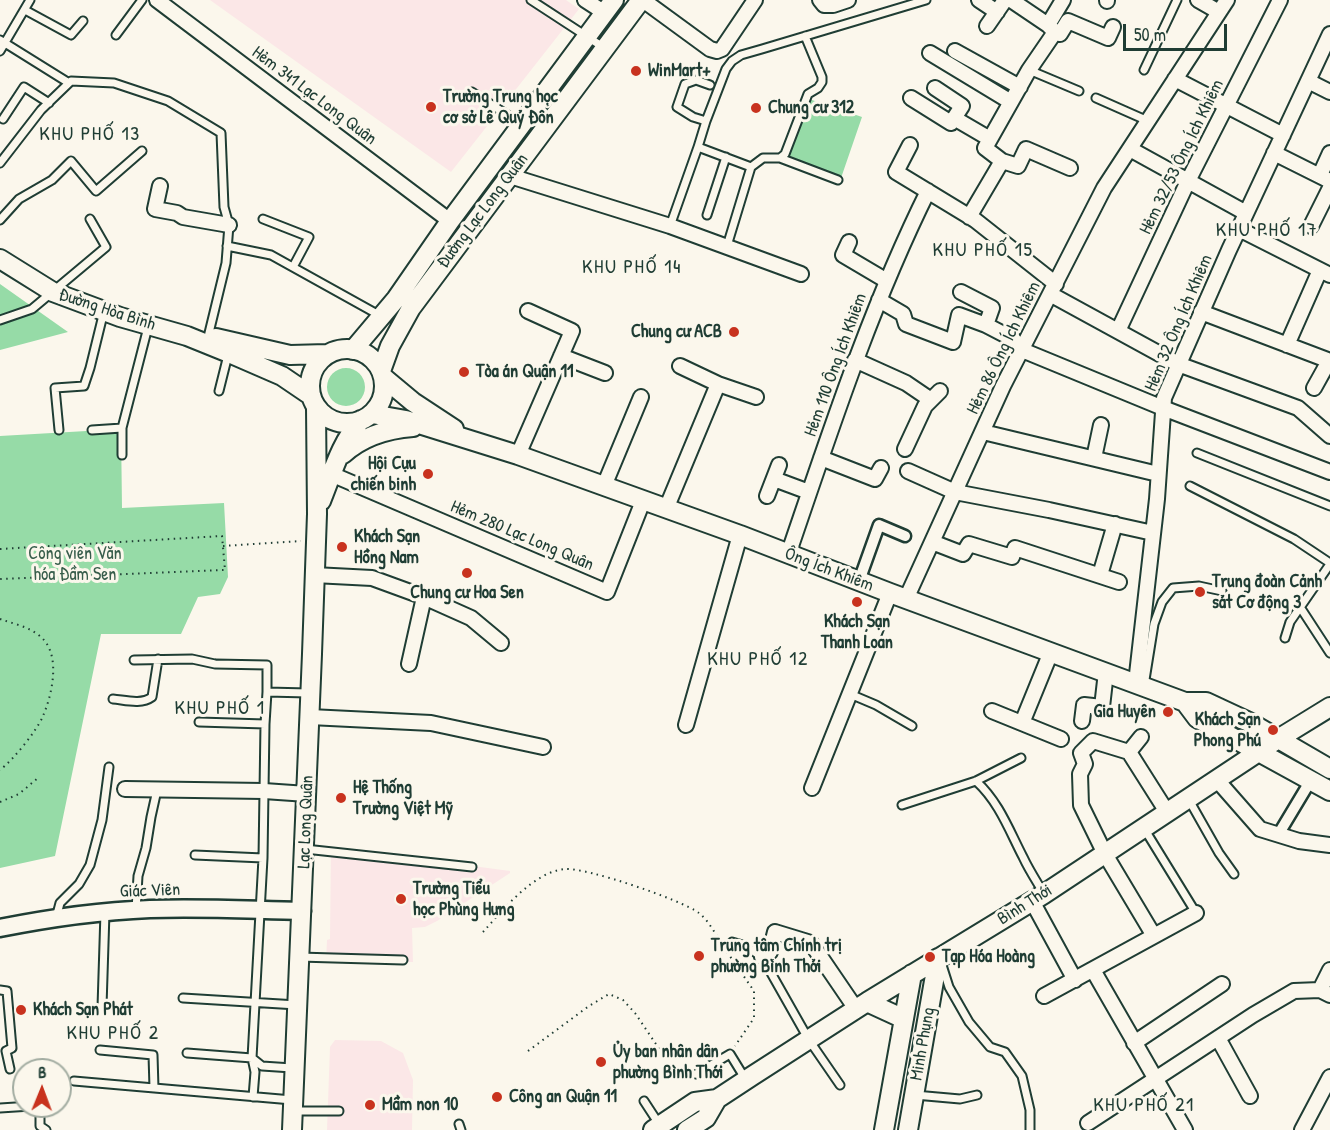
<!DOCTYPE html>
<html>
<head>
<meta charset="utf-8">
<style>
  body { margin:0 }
  #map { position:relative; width:1330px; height:1130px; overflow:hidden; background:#fbf7ec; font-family:"Patrick Hand",sans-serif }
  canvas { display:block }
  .north { position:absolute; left:12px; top:1058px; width:60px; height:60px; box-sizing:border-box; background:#fbf7ec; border:2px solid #a3ada2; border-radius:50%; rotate:1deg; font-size:16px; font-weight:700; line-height:24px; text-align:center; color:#1f3d34 }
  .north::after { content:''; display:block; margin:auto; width:21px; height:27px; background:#c8321e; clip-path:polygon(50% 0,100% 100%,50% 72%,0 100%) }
  .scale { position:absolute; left:1123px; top:24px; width:104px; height:27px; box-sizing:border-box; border:3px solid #1f3d34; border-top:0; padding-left:8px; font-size:18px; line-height:21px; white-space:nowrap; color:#1f3d34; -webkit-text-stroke:4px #fbf7ec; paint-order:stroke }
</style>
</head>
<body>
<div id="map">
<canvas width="1330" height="1130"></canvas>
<div class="north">B</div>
<div class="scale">50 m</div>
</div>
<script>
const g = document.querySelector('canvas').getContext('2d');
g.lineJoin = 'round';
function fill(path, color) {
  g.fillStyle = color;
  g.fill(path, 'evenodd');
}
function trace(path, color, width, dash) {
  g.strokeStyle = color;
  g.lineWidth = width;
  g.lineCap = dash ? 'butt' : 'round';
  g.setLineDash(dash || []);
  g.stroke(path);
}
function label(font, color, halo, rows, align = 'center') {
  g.font = font + ' "Patrick Hand",sans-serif';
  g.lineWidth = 6;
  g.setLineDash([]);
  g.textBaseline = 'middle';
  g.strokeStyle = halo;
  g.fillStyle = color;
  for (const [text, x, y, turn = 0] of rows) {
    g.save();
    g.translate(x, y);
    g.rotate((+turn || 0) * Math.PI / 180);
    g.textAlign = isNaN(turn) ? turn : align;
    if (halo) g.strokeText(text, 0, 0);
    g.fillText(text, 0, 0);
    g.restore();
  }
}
const built = new Path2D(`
  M210 0H566L579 9 451 172Z
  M331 847 510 871V873L437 921 425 927 412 928 413 962 326 963 327 940 330 939Z
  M335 1040 381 1041 403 1053 413 1080 412 1130H327L330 1047Z`);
const green = new Path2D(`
  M809 99 862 117 841 178 788 158Z
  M0 284 68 332 0 350Z
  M327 387a19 19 0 1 1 38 0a19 19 0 1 1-38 0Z
  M121 429 122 508 224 503 228 577 220 594 198 597 181 634H101L55 856 0 868V436Z`);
const path = new Path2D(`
  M223 546 301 541
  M0 549 222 536 225 570 0 579
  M0 619C14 624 31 627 42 638 61 656 52 695 43 716 36 732 13 760 0 770
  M0 802 19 794 39 777
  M483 932C503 910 533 872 565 869 585 867 682 900 699 913 708 920 714 932 721 942
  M727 952 754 991V1018L735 1046
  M528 1051 589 1006 609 994 623 1000 635 1013 662 1053`);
const service = new Path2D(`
  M531 0 603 47
  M25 10 71 35 83 21
  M116 35 142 0
  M0 40 69 83
  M0 51 30 0
  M1029 70 1079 91
  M1144 70 1177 0
  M472 92 520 123
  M1096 98 1148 121
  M3 119 24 87 49 103
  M706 121 693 117 677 107 685 84 696 80 710 85
  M780 158 838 180
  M0 163 41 110 71 81 114 83 168 101 221 133 224 207 229 225 226 263 208 337
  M751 167 763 158H780L785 154 808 94 818 88 822 82V77L805 36
  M707 215 726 157
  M263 219 309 237 293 267
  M0 220 19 199 52 180 71 161 96 191 142 151
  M670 226 698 147
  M227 246 271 255 379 315
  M727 246 751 167 698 147 706 121 726 69 732 61 741 55 762 49 926 0
  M0 320 32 309 106 247 90 219
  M219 391 228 355
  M59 430 55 388 84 386 90 368 104 311
  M92 430 122 428
  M1197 453 1330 506
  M122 455V428L148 327
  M1190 486 1294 539 1330 563
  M1300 607 1330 653
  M1285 638 1290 622 1330 564
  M134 660 192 659 215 664 267 665V692L308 693
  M1144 686 1154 624 1162 602 1173 588 1199 586 1222 591
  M850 694 876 705 912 726
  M113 699C125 700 141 705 152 697L158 659
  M199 722 265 724 267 692
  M976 781C999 802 1009 830 1023 857 1029 870 1037 882 1044 894
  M1189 800 1219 853 1234 874
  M902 805 976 781 1021 758
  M1145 830 1196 913
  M305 849 472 867
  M195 855 263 858
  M136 910 138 876 146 848 151 817 157 790
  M56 918 60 903 79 884 90 865 102 820 109 767
  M732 942 746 946 762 957 809 1040 840 1085
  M299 957 403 960
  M942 965 949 987 969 1022 990 1047 1005 1052 1022 1076 1030 1110V1130
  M0 990 7 991 12 1048 6 1051 10 1069
  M183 998 297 1005
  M102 1007 105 912
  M100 1050 153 1055 154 1088
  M187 1053 252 1058 262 1066 292 1068
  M696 1074 730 1054 746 1080
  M74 1081 292 1100
  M915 1095 960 1099 977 1095
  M253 1097 255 1072 252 1058 263 858 265 724
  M644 1101 659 1124
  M38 1106 40 1110V1126L46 1130
  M0 1108 31 1106
  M294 1111H339
  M459 1124 461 1130`);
const pedestrian = new Path2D(`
  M859 581 879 525 905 536
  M1278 835 1311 780`);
const minor = new Path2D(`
  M157 0 450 221
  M585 0 605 13
  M643 0 710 49 717 51 722 49 755 0
  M820 0 824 5H833L848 0
  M979 0 997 12
  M1011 0 1048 25
  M1198 0 1219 12
  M1107 1V0
  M987 26 1005 0
  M1055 32 1060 34 1068 21 1108 38 1113 27
  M955 51 1020 87
  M930 53 1011 102
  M1175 79 1283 135
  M1308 81 1330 92
  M911 98 951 123 962 106 935 88
  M954 118 990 139
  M910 145 896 172 975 220 1056 284
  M1130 149 1246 213
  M1274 153 1330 181
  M1002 161 1018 166 1026 149 1070 168
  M1320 175 1330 153
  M510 176 670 226 801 274
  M160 186 155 209 177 213 183 217 229 225
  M969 217 1002 161 985 148 1029 70 1055 32 1048 25 1063 0
  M1311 226 1330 188
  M1239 229 1330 275
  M849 242 843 255 887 281
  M961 292 992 308 986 325 1013 339 1022 350 1163 408 1330 472
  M1050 294 1178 364 1298 408 1330 436
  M879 300 903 314 906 324 953 342 959 315 986 325
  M1201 312 1330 361
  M1118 331 1188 181 1280 0
  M1287 345 1320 270
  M561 356 605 373
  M855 360 906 383 931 400
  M680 366 718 384 756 397
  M1314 388 1329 361
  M983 432 1158 474
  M905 449 925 406 940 391
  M518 455 572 331 528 311
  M821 458 875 479 881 468
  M1094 458 1101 425
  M908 471 955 492 1049 510 1153 533
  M331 474 607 592 643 501
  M774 479 809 492
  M604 486 641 397
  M767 496 779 465
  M666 509 718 384
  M932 542 963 554 969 544 1012 557 1015 548 1119 582
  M788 555C830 432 870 308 928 191
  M314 575 372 578 424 597 471 618 501 643
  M1100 575 1115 524
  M906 599 1003 386 1104 188 1227 0
  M409 664 424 597
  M1136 683 1157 499 1164 398 1229 250 1330 34
  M992 711 1061 739
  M310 717 431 723 543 747
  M1082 721 1084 705 1102 707 1106 672
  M1022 723 1051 652
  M686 725 740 535
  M1141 737 1129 752 1093 741 1081 753 1085 764 1080 774 1081 805 1105 854 1154 936
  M1129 752 1167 812
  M1217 780 1260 829 1299 841 1330 845
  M812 788 890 593
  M125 789 264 791 307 794
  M1032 901 1075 980
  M762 957 770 952 775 932 811 943 856 1009
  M1093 970 1185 1130
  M1320 990 1330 970
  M1044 996 1196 913
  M1218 1038 1250 1096
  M1134 1043 1222 984
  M1088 1123 1253 1015 1294 991 1320 990 1330 995
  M1302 1130 1330 1077`);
const tertiary = new Path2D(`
  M0 928C50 918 100 911 150 909 201 907 251 910 302 911`);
const secondary = new Path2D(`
  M0 259 53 292 120 317 187 336 229 353 282 376 310 395
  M216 338 290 355 327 354
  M310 386a37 37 0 1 1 74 0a37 37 0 1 1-74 0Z
  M353 350 396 299 450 221 614 0
  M381 371 390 346 411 308 641 0
  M383 377 413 402 454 429
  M372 414 406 420 518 455 740 535 890 593 1185 702H1206L1251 723 1330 769
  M343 454C363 436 386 429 413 427
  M321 501C332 474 341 442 361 420
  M1185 702 1197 718 1330 791
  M867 1002 904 1019
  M292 1130 312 654 317 514 316 408
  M653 1130 695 1102 717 1099
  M687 1130 706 1118 717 1099 752 1076 867 1002 1044 894 1278 739 1330 707
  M884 1130 912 974
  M908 1130 938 958`);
const markers = [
  [636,71,6,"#c8321e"],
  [431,107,6,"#c8321e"],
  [756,108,6,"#c8321e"],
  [734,332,6,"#c8321e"],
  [464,372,6,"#c8321e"],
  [428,474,6,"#c8321e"],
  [342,547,6,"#c8321e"],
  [467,573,6,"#c8321e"],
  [1200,592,6,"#c8321e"],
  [857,602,6,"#c8321e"],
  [1168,712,6,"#c8321e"],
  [1273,730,6,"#c8321e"],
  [341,798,6,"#c8321e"],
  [401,899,6,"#c8321e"],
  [699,956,6,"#c8321e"],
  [930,957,6,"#c8321e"],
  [21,1010,6,"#c8321e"],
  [601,1062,6,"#c8321e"],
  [497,1097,6,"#c8321e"],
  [370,1105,6,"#c8321e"]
];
const poiNames = [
  ["WinMart+",648,71],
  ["Trường Trung học",443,97],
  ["cơ sở Lê Quý Đôn",443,118],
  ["Chung cư 312",768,108],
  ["Chung cư ACB",722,332,"right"],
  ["Tòa án Quận 11",476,372],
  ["Hội Cựu",416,464,"right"],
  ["chiến binh",416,485,"right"],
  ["Khách Sạn",354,537],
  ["Hồng Nam",354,558],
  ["Trung đoàn Cảnh",1212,582],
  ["sát Cơ động 3",1212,603],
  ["Chung cư Hoa Sen",467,593,"center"],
  ["Khách Sạn",857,622,"center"],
  ["Thanh Loan",857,643,"center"],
  ["Gia Huyên",1156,712,"right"],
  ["Khách Sạn",1261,720,"right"],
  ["Phong Phú",1261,741,"right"],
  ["Hệ Thống",353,788],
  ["Trường Việt Mỹ",353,809],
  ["Trường Tiểu",413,889],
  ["học Phùng Hưng",413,910],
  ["Trung tâm Chính trị",711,946],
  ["phường Bình Thới",711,967],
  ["Tạp Hóa Hoàng",942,957],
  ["Khách Sạn Phát",33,1010],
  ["Ủy ban nhân dân",613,1052],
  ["phường Bình Thới",613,1073],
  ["Công an Quận 11",509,1097],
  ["Mầm non 10",382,1105]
];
const streetNames = [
  ["Hẻm 341 Lạc Long Quân",314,96,37],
  ["Hẻm 32/53 Ông Ích Khiêm",1182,157,-64],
  ["Đường Lạc Long Quân",483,211,-53],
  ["Đường Hòa Bình",107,310,18],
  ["Hẻm 32 Ông Ích Khiêm",1179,323,-67],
  ["Hẻm 86 Ông Ích Khiêm",1004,348,-64],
  ["Hẻm 110 Ông Ích Khiêm",836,365,-70],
  ["Hẻm 280 Lạc Long Quân",522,536,23],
  ["Ông Ích Khiêm",829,570,21],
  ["Lạc Long Quân",306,822,-88],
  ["Giác Viên",150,891,-2],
  ["Bình Thới",1025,905,-32],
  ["Minh Phụng",923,1044,-80]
];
const parkNames = [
  ["Công viên Văn",75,554],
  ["hóa Đầm Sen",75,575]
];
const neighbourhoodNames = [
  ["KHU PHỐ 13",90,135],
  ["KHU PHỐ 17",1267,231],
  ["KHU PHỐ 15",983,251],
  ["KHU PHỐ 14",632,268],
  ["KHU PHỐ 12",758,660],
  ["KHU PHỐ 1",220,709],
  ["KHU PHỐ 2",113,1034],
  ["KHU PHỐ 21",1144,1106]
];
fill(built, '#fbe7e7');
fill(green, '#96dba7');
trace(service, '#1f3d34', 11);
trace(pedestrian, '#1f3d34', 15);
trace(minor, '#1f3d34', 18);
trace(tertiary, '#1f3d34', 21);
trace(secondary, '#1f3d34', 22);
trace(path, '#1f3d34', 2, [1.5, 4.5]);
trace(service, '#fbf7ec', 7);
trace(pedestrian, '#fbf7ec', 10);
trace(minor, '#fbf7ec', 14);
trace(tertiary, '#fbf7ec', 16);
trace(secondary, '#fbf7ec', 18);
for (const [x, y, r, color] of markers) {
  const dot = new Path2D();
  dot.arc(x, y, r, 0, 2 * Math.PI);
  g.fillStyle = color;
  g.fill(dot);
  trace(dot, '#fbf7ec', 2);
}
label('bold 18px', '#1f3d34', '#fbf7ec', poiNames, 'left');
label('18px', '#1f3d34', '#fbf7ec', streetNames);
label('18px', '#375d4b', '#fbf7ec', parkNames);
g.letterSpacing = '1.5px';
label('20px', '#1f3d34', '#fbf7ec', neighbourhoodNames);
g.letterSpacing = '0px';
</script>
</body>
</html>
